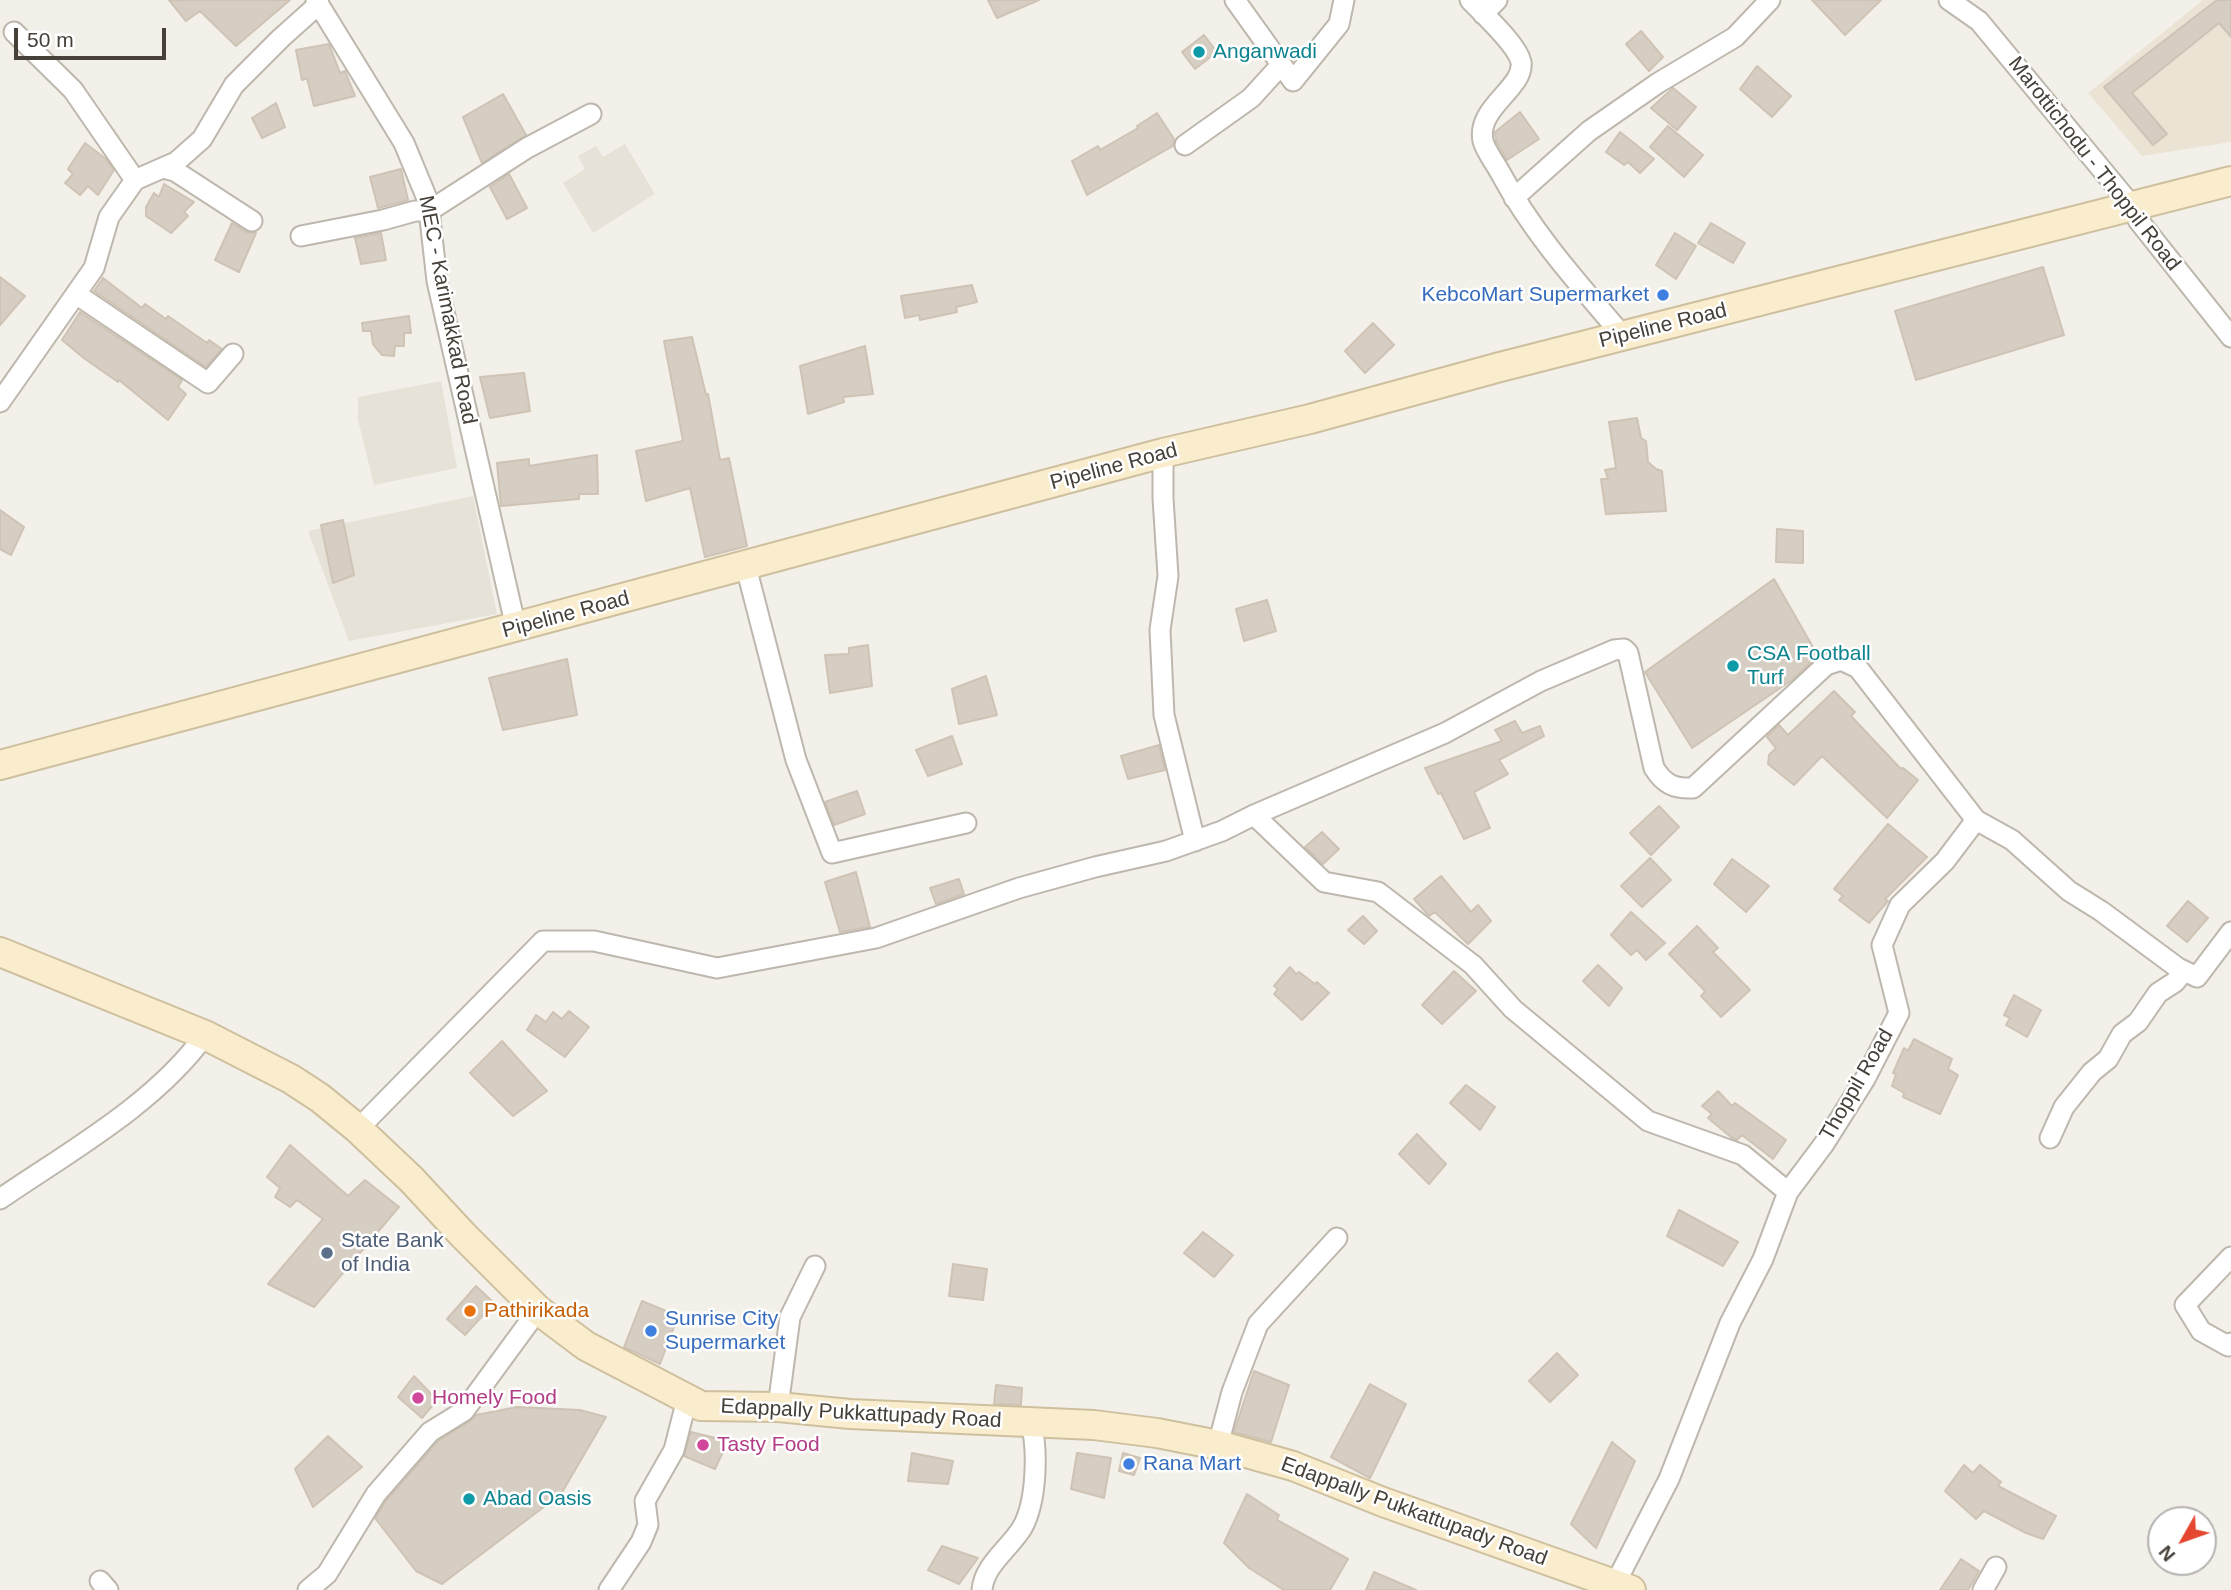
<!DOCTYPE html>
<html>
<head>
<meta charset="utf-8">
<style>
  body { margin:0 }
  #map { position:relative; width:2231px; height:1590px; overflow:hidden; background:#f3f0ea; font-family:Helvetica,sans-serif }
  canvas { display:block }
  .north { position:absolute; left:2147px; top:1506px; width:70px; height:70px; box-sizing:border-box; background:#fff; border:2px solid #b5b3b0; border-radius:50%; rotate:230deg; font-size:19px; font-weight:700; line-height:28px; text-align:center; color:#464039 }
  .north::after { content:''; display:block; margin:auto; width:24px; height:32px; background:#e44630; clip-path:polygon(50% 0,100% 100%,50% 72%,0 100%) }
  .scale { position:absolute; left:14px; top:28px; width:152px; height:32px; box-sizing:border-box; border:4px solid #464039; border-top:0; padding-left:9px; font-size:21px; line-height:24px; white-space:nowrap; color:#464039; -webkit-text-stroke:5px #fff; paint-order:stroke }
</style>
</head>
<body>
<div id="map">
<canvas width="2231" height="1590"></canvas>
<div class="north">N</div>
<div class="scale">50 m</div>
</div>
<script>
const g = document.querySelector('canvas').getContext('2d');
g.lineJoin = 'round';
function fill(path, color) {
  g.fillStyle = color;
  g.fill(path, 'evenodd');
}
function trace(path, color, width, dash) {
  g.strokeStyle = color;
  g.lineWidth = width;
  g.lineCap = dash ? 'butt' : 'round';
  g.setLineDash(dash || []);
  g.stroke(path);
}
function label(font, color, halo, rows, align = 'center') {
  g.font = font + ' Helvetica,sans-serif';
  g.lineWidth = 5;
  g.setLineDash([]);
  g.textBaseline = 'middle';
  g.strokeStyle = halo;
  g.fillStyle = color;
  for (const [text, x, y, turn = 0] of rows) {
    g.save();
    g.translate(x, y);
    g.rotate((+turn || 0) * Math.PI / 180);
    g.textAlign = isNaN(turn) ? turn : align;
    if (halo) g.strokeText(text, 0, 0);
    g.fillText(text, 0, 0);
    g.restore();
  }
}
const residential = new Path2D(`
  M625 144 655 194 593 233 563 183 585 169 578 156 596 146 603 157Z
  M441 381 457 468 374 485 358 420V397Z
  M473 496 497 614 349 641 308 531Z`);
const education = new Path2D(`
  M2203 0H2231V142L2142 156 2088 93Z`);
const building = new Path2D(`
  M169 0H290L236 46 200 11 186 21Z
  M988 0H1039L997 18Z
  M1812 0H1881L1845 35Z
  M2217 0H2231V37L2219 23 2132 93 2167 134 2153 145 2104 87Z
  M1641 31 1663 57 1649 71 1626 44Z
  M1204 35 1217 52 1195 69 1182 52Z
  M329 44 340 73 345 71 355 96 314 106 307 78 302 80 296 50Z
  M1757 66 1791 96 1772 117 1740 89Z
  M1673 88 1696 107 1677 130 1651 108Z
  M503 94 526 135 482 163 463 117Z
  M276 103 285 127 262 138 252 118Z
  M1520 112 1539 139 1507 160 1496 141 1495 132Z
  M1157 113 1174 139 1173 146 1087 195 1072 161 1098 146 1100 150 1138 128 1137 126Z
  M1668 126 1703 155 1684 177 1650 147Z
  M1620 132 1654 159 1640 173 1628 162 1624 165 1606 152Z
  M85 143 106 159 114 170 98 195 88 186 80 195 65 183 73 174 68 169Z
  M401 169 408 200 378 208 370 177Z
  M509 174 527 208 507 219 490 187Z
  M164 184 194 202 184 212 188 216 171 233 146 216V207L154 193 159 197Z
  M232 223 246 232 256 233 239 272 215 260Z
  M1711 223 1745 243 1733 263 1698 243Z
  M381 233 386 260 361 264 355 238Z
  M1675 233 1696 246 1676 279 1656 265Z
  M2043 267 2064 335 1916 380 1895 311Z
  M0 277 25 296 0 325Z
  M103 278 142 308 145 304 166 319 168 316 207 343 209 340 222 349 206 367 94 291Z
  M972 285 977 302 956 307 957 312 920 320 919 315 905 318 901 296Z
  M80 312 182 380 178 387 186 394 168 420 119 380 118 382 85 359 62 340Z
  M409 316 411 333H404V346H395L394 356 382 355 373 344 371 331H363L362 323Z
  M1373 323 1394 345 1365 373 1345 351Z
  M692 337 706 395 708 394 720 460 729 458 747 546 705 557 690 488 646 501 636 451 683 441 664 341Z
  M865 346 873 394 843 397 844 402 808 414 800 366Z
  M524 373 530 411 490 418 480 377Z
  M1637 418 1641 438 1646 441 1648 462 1656 469 1662 471 1666 511 1606 514 1601 479H1608L1605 470 1616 468 1609 422Z
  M597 455 598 494H579V499L501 506 497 463 529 459V466Z
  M0 510 24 527 11 555 0 549Z
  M343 520 354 575 333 583 321 525Z
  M1777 529 1803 531V563L1776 562Z
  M1774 579 1818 656 1792 680 1692 748 1645 672Z
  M1267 600 1276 631 1244 641 1236 609Z
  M868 645 872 686 830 693 825 655 849 654V648Z
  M567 659 577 715 503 730 489 678Z
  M986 676 997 715 959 724 952 689Z
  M1834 691 1855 712 1851 716 1901 769 1903 768 1918 780 1887 818 1822 756 1794 785 1768 764 1769 755 1776 748 1767 737 1779 725 1788 735Z
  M1515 721 1522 733 1540 726 1544 736 1499 760 1508 774 1474 792 1490 828 1464 839 1441 793 1438 794 1425 768 1502 741 1495 730Z
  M952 736 962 764 928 776 916 750Z
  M1159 745 1165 770 1128 779 1121 756Z
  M857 791 865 814 834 825 825 802Z
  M1659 806 1679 827 1651 855 1630 833Z
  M1888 824 1927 857 1885 899 1888 901 1869 923 1839 900 1843 896 1834 889Z
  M1322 832 1339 849 1323 864 1305 847Z
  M1650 858 1671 880 1642 907 1621 886Z
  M1732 859 1769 886 1746 912 1714 884Z
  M856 872 870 927 840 932 825 882Z
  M1441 876 1471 912 1478 905 1491 921 1468 944 1435 912 1429 916 1414 899Z
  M959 879 964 894 936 904 930 888Z
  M2188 901 2208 918 2187 942 2167 926Z
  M1631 912 1665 943 1646 960 1637 950 1631 955 1611 935Z
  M1363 916 1377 931 1364 944 1348 930Z
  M1697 926 1718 948 1713 952 1750 990 1721 1017 1701 996 1705 991 1669 954Z
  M1598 965 1622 988 1609 1006 1583 981Z
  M1290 967 1296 974 1299 972 1315 984 1317 982 1329 993 1302 1020 1274 994 1278 989 1274 986Z
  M1454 971 1476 991 1442 1024 1422 1005Z
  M2014 995 2041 1010 2027 1037 2006 1025 2010 1018 2004 1015Z
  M569 1011 589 1027 565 1057 527 1030 536 1015 546 1022 553 1012 562 1019Z
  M1914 1039 1952 1059 1948 1069 1958 1075 1940 1114 1903 1097 1904 1093 1892 1086 1896 1074 1893 1073 1904 1048 1908 1051Z
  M502 1041 547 1091 513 1116 470 1073Z
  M1466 1085 1495 1107 1480 1130 1450 1103Z
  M1718 1091 1732 1106 1735 1103 1786 1140 1773 1159 1742 1135 1737 1140 1732 1138 1708 1118 1712 1114 1702 1106Z
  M1417 1134 1446 1164 1429 1184 1399 1154Z
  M290 1145 348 1196 365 1180 399 1207 314 1307 268 1284 323 1219 297 1200 290 1207 275 1197 280 1188 267 1177Z
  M1679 1210 1738 1242 1723 1266 1667 1236Z
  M1203 1232 1233 1255 1214 1277 1184 1253Z
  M953 1264 987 1269 983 1300 949 1296Z
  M476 1286 494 1303 465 1335 447 1319Z
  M642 1301 678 1316 660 1364 624 1347Z
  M1557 1353 1578 1375 1550 1402 1529 1381Z
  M1254 1371 1289 1385 1271 1442 1234 1432Z
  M414 1376 437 1400 422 1418 398 1397Z
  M1370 1384 1406 1404 1370 1478 1331 1457Z
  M996 1385 1022 1388 1021 1405 994 1404Z
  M517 1407 580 1410 606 1417 561 1494 442 1584 416 1571 375 1518 386 1501 438 1441 470 1421 476 1415Z
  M691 1432 728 1441 715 1469 684 1456Z
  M328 1436 362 1467 313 1507 295 1469Z
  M1612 1442 1635 1461 1596 1548 1571 1524Z
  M912 1453 953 1461 948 1484 908 1481Z
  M1077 1453 1111 1458 1104 1498 1071 1489Z
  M1123 1453 1140 1458 1134 1475 1119 1471Z
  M1964 1465 1973 1473 1980 1465 2001 1482 1998 1486 2056 1516 2043 1539 2026 1533 1984 1511 1976 1519 1945 1491Z
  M1247 1494 1279 1515 1277 1520 1348 1559 1330 1590H1284L1249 1568 1224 1543Z
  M942 1546 978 1558 959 1584 928 1570Z
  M1961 1559 1979 1571 1968 1590H1940Z
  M1374 1572 1416 1590H1366Z`);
const street = new Path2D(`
  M316 0 404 143 428 201 437 281 516 628
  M1235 0 1293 81 1339 24 1344 0
  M1470 0C1483 14 1517 44 1521 62 1525 88 1476 107 1483 141 1486 152 1496 164 1501 174 1534 235 1578 283 1623 336
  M1949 0 1979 21 2132 206 2138 220 2231 337
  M1483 14 1497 0
  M14 32 73 90 135 180
  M1185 145 1251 98 1281 65
  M163 168 175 171 252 221
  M1514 198 1589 131 1658 83 1735 37 1770 0
  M301 236 383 220 415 211H429L527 148 591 114
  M76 294 208 383 233 354
  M0 402 94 268 109 217 135 180 176 162 202 139 234 85 281 38 319 4
  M1163 453V498L1168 576 1160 630 1164 715 1195 841
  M746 567 796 760 832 853 966 823
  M1254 815 1445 733 1541 681 1614 650 1624 649 1628 653 1654 768C1664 784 1674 789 1693 788L1826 665 1841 660 1858 668 1976 820
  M358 1129 543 941H594L717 968 876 938 1019 888 1095 867 1166 851 1222 831 1254 815 1324 882 1378 892 1473 965 1513 1009 1648 1121 1743 1155 1788 1192
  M2050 1138 2064 1107 2092 1072 2108 1059 2122 1034 2138 1022 2158 993 2175 982 2184 971
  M0 1199C70 1151 155 1104 205 1035
  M2231 1257 2185 1305 2201 1331 2228 1346 2231 1343
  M778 1407 790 1317 815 1266
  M1218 1445 1232 1392 1258 1324 1337 1238
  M100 1581 108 1590
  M1615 1584 1669 1479 1730 1323 1763 1259 1788 1192 1824 1144 1865 1079 1899 1013 1882 945 1900 905 1945 861 1976 820 2012 840 2069 891 2101 911 2178 968 2197 977 2231 932
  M308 1590 327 1574 376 1494 430 1432 464 1411 538 1310
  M609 1590 641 1542 648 1525 645 1501 674 1450 687 1399
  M982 1590C984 1565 1009 1549 1022 1528 1037 1502 1038 1450 1031 1422
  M1983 1590 1996 1567`);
const secondary = new Path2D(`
  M0 765 1163 453 1310 419 1500 367 2231 181
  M0 952 205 1035 291 1079 320 1098 358 1129 412 1180 463 1235 538 1310 586 1346 701 1406 778 1407 850 1414 1094 1425 1157 1433 1218 1445 1293 1466 1383 1502 1631 1590`);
const markers = [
  [1199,52,7,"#0f9aa8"],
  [1663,295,7,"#3f7fe0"],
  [1733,666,7,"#0f9aa8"],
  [327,1253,7,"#5c6f8a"],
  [470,1311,7,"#e8710a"],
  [651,1331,7,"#3f7fe0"],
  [418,1398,7,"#d1479c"],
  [703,1445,7,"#d1479c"],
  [1129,1464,7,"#3f7fe0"],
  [469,1499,7,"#0f9aa8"]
];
const cultureNames = [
  ["Anganwadi",1213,52],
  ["CSA Football",1747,654],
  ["Turf",1747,678],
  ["Abad Oasis",483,1499]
];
const streetNames = [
  ["Marottichodu - Thoppil Road",2094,164,52],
  ["MEC - Karimakkad Road",447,310,79],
  ["Pipeline Road",1663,326,-14],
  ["Pipeline Road",1114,467,-15],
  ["Pipeline Road",566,615,-15],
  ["Thoppil Road",1857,1085,-60],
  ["Edappally Pukkattupady Road",861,1414,3],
  ["Edappally Pukkattupady Road",1414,1512,20]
];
const shopNames = [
  ["KebcoMart Supermarket",1649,295,"right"],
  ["Sunrise City",665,1319],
  ["Supermarket",665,1343],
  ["Rana Mart",1143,1464]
];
const serviceNames = [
  ["State Bank",341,1241],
  ["of India",341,1265]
];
const foodNames = [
  ["Pathirikada",484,1311]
];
const hotelNames = [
  ["Homely Food",432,1398],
  ["Tasty Food",717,1445]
];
fill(residential, '#e6e2d8');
fill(education, '#ebe4d5');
fill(building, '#d7cec3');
trace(building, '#cec3b4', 2);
trace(street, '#beb7ad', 23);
trace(secondary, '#cec09e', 32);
trace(street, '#fff', 19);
trace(secondary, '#f9edce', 28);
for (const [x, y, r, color] of markers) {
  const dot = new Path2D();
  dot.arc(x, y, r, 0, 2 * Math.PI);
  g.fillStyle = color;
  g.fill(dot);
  trace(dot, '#fff', 2.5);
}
label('21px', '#0d838f', '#fff', cultureNames, 'left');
label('21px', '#464039', '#fff', streetNames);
label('21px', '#366cbe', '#fff', shopNames, 'left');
label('21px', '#4e5e75', '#fff', serviceNames, 'left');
label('21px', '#c56008', '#fff', foodNames, 'left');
label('21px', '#b23c85', '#fff', hotelNames, 'left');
</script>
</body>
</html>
